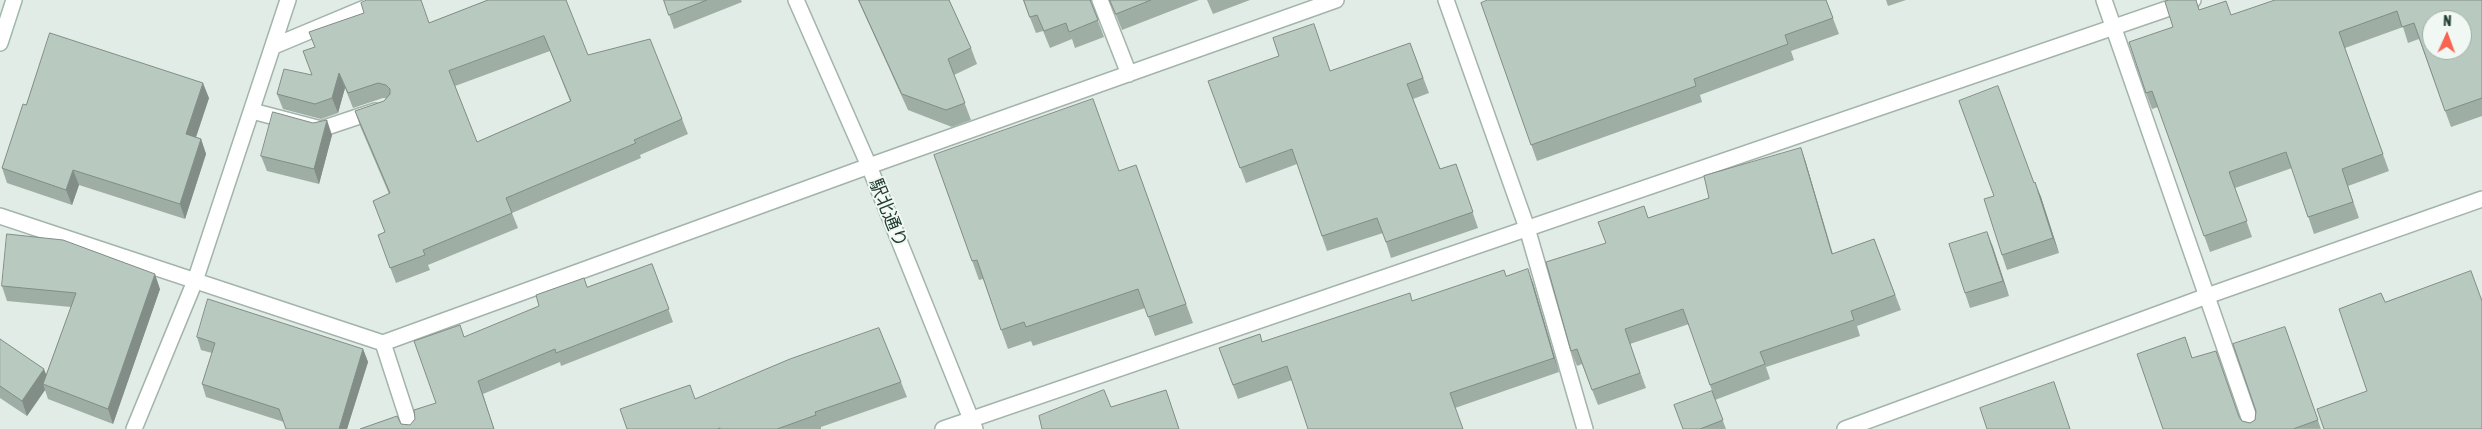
<!DOCTYPE html>
<html>
<head>
<meta charset="utf-8">
<style>
  body { margin:0 }
  #map { position:relative; width:2482px; height:429px; overflow:hidden; background:#e0ece5; font-family:"Asap Condensed",sans-serif }
  canvas { display:block }
  .north { position:absolute; left:2422px; top:10px; width:50px; height:50px; box-sizing:border-box; background:#f1f8f3; border:1px solid #9dada5; border-radius:50%; rotate:2deg; font-size:14px; font-weight:700; line-height:20px; text-align:center; color:#203d31 }
  .north::after { content:''; display:block; margin:auto; width:18px; height:22px; background:#f86352; clip-path:polygon(50% 0,100% 100%,50% 72%,0 100%) }
</style>
</head>
<body>
<div id="map">
<canvas width="2482" height="429"></canvas>
<div class="north">N</div>
</div>
<script>
const g = document.querySelector('canvas').getContext('2d');
g.lineJoin = 'round';
function trace(path, color, width, dash) {
  g.strokeStyle = color;
  g.lineWidth = width;
  g.lineCap = dash ? 'butt' : 'round';
  g.setLineDash(dash || []);
  g.stroke(path);
}
function fill(path, color) {
  g.fillStyle = color;
  g.fill(path, 'evenodd');
}
function label(font, color, halo, rows, align = 'center') {
  g.font = font + ' "Asap Condensed","Noto Sans JP",sans-serif';
  g.lineWidth = 4;
  g.setLineDash([]);
  g.textBaseline = 'middle';
  g.strokeStyle = halo;
  g.fillStyle = color;
  for (const [text, x, y, turn = 0] of rows) {
    g.save();
    g.translate(x, y);
    g.rotate((+turn || 0) * Math.PI / 180);
    g.textAlign = isNaN(turn) ? turn : align;
    if (halo) g.strokeText(text, 0, 0);
    g.fillText(text, 0, 0);
    g.restore();
  }
}
const minor = new Path2D(`
  M1100 0 1129 74
  M1446 0 1527 228 1585 429
  M2104 0 2253 429
  M274 46 384 0
  M252 111 321 129 375 111
  M0 216 383 343
  M134 429 195 281 288 0
  M411 429 383 343 869 166 1336 0
  M943 429 2193 0`);
const tertiary = new Path2D(`
  M796 0 869 166 975 429
  M1845 429 2207 296 2482 199`);
const secondary = new Path2D(`
  M0 43 14 0`);
const wall = new Path2D(`
  M488 0 588 55 682 119 688 134 640 155 641 158 512 213 518 228 428 265 430 270 396 283 378 235 385 232 373 201 389 194 360 126 355 111 384 101 386 98H383L353 108 345 88 338 113 321 119 283 109 277 94 312 75 429 23ZM550 51 570 101 477 142 455 86Z
  M664 0H741L742 2 674 29Z
  M858 0H949L971 48 977 64 954 75 971 120 952 127 908 110Z
  M1023 0H1092L1091 2 1104 37 1075 48 1072 39 1050 48 1043 31 1036 33Z
  M1110 0H1199L1122 30Z
  M1207 0H1250L1213 14Z
  M1826 0 1839 34 1791 51 1794 60 1700 95 1702 102 1537 161 1481 3Z
  M1886 0H1906L1888 6Z
  M2196 0 2199 10 2231 15 2482 0V116L2451 127 2419 39 2408 43 2403 27 2345 48 2389 171 2348 186 2359 218 2314 234 2292 168 2235 188 2252 237 2210 252 2158 107 2152 109 2146 93 2173 27Z
  M1410 43 1429 93 1413 99 1440 169 1456 164 1478 228 1391 258 1383 233 1327 251 1297 164 1246 183 1208 81 1331 71Z
  M209 98 196 137 201 139 206 154 185 219 79 185 72 205 7 183 2 168 26 105Z
  M332 135 319 184 267 171 261 156Z
  M1801 148 1806 163 1833 254 1874 239 1901 310 1857 326 1860 336 1766 367 1770 379 1715 400 1726 429H1683L1712 391 1689 324 1630 344 1646 388 1598 405 1582 364 1577 366 1571 351 1606 243 1709 198Z
  M934 155 1119 171 1136 165 1193 323 1155 336 1145 308 1033 346 1031 341 1008 349 983 279 979 280Z
  M2034 183 2041 197 2059 253 2007 270 2002 255 1994 196Z
  M1987 232 2009 296 1970 308 1965 293Z
  M652 264 673 322 561 366 560 362 483 394 494 429H360L401 424 410 425 436 403 465 337 587 287Z
  M1506 276 1533 283 1559 372 1455 408 1292 380 1238 399 1219 348 1260 334 1262 342Z
  M2 286 160 289 113 424 48 399 45 390 27 416 0 398V339L46 375 71 307 7 301Z
  M2285 327 2321 429H2163L2193 358 2242 421 2250 423 2255 420Z
  M197 337 363 349 368 362 347 429H286L284 422 206 397 202 384 212 353 201 350Z
  M901 382 907 397 821 427V429H627L695 399Z`);
const shadedWall = new Path2D(`
  M339 73 345 88 338 113 332 98Z
  M203 83 209 98 192 149 186 134Z
  M327 120 332 135 319 184 314 169Z
  M201 139 206 154 185 219 180 204Z
  M1801 148 1806 163 1837 270 1832 254Z
  M73 170 79 185 72 205 66 190Z
  M2035 182 2041 197 2059 253 2053 238Z
  M1987 232 1993 247 2009 296 2003 281Z
  M1528 269 1533 283 1559 372 1554 358Z
  M155 274 160 289 113 424 108 409Z
  M363 349 368 362 347 429H339Z
  M44 369 50 384H43L45 390 27 416 22 401Z`);
const building = new Path2D(`
  M367 0H421L429 23 488 0H566L588 55 650 39 682 119 634 140 636 143 506 198 512 213 423 250 425 255 390 268 378 235 385 232 373 201 390 193 355 111 384 101 390 94V89L386 85 378 83 348 93 339 73 332 98 315 104 277 94 284 69 312 75 303 51 315 47 309 32 364 13 361 3ZM544 36 571 101 477 142 449 71Z
  M664 0H707L669 15Z
  M859 0H949L971 48 948 59 965 103 946 110 902 94Z
  M1024 0H1090L1098 20 1069 32 1066 23 1044 31 1037 15 1030 17Z
  M1110 0H1151L1116 14Z
  M1488 0H1826L1833 18 1785 35 1788 44 1694 79 1696 86 1531 145 1481 3Z
  M2169 0H2196L2199 10 2226 1 2231 15 2275 0H2482V98L2445 111 2414 23 2402 27 2397 11 2339 32 2383 154 2342 169 2353 202 2308 217 2286 152 2229 172 2247 221 2204 236 2152 91 2146 93 2129 42 2173 27 2165 2ZM2432 20H2462V50H2432Z
  M1314 24 1330 71 1410 43 1423 78 1407 84 1440 169 1456 164 1473 212 1386 242 1377 218 1322 236 1292 149 1240 168 1208 81 1279 56 1273 38Z
  M50 33 203 83 186 134 201 139 180 204 73 170 66 190 2 168 23 104 26 105Z
  M1998 86 2034 183 2035 182 2053 238 2002 255 1984 199 1994 196 1959 101Z
  M1093 99 1119 171 1136 165 1186 304 1148 317 1138 289 1026 327 1024 322 1001 330 977 260 972 261 934 155Z
  M273 112 313 123 327 120 314 169 261 156Z
  M1801 148 1832 254 1874 239 1895 295 1851 311 1854 320 1760 352 1765 364 1710 385 1683 309 1625 329 1640 373 1592 390 1577 349 1571 351 1546 262 1606 243 1598 222 1644 206 1648 218 1709 198 1704 176Z
  M1987 232 2003 281 1965 293 1949 244Z
  M7 234 63 240 155 274 108 409 43 384 76 293 2 286Z
  M652 264 669 309 556 353 555 349 478 381 494 429H360L397 416 401 424 410 425 415 419 414 410 436 403 414 341 460 325 464 337 539 306 536 295 584 278 587 287Z
  M1528 269 1554 358 1450 393 1463 429H1308L1287 366 1233 385 1219 348 1260 334 1262 342 1410 293 1412 301 1504 270 1506 276Z
  M2471 271 2482 301V429H2324L2317 409 2367 391 2339 309 2381 293 2385 302Z
  M208 299 363 349 339 429H286L279 409 202 384 215 343 197 337Z
  M2285 327 2318 420 2293 429H2163L2137 354 2185 337 2192 358 2216 351 2239 417 2242 421 2250 423 2255 420 2256 411 2233 344Z
  M879 328 901 382 815 412 816 415 777 429H720V428L717 429H627L620 409 690 385 695 399 790 359Z
  M0 339 44 369 22 401 0 386Z
  M2054 382 2070 429H1987L1980 408Z
  M1104 390 1111 407 1166 390 1179 429H1042L1039 416Z
  M1712 391 1723 420 1700 429H1683L1674 405Z`);
const streetNames = [
  ["駅北通り",888,213,68]
];
trace(minor, '#a3b4ab', 18);
trace(tertiary, '#a3b4ab', 18);
trace(secondary, '#9eb8ab', 18);
trace(minor, '#fff', 15);
trace(tertiary, '#fff', 15);
trace(secondary, '#fff', 15);
fill(wall, '#9eaea5');
fill(shadedWall, '#818d86');
fill(building, '#b8cac0');
trace(building, '#818d86', 1);
label('18px', '#203d31', '#f1f8f3', streetNames);
</script>
</body>
</html>
